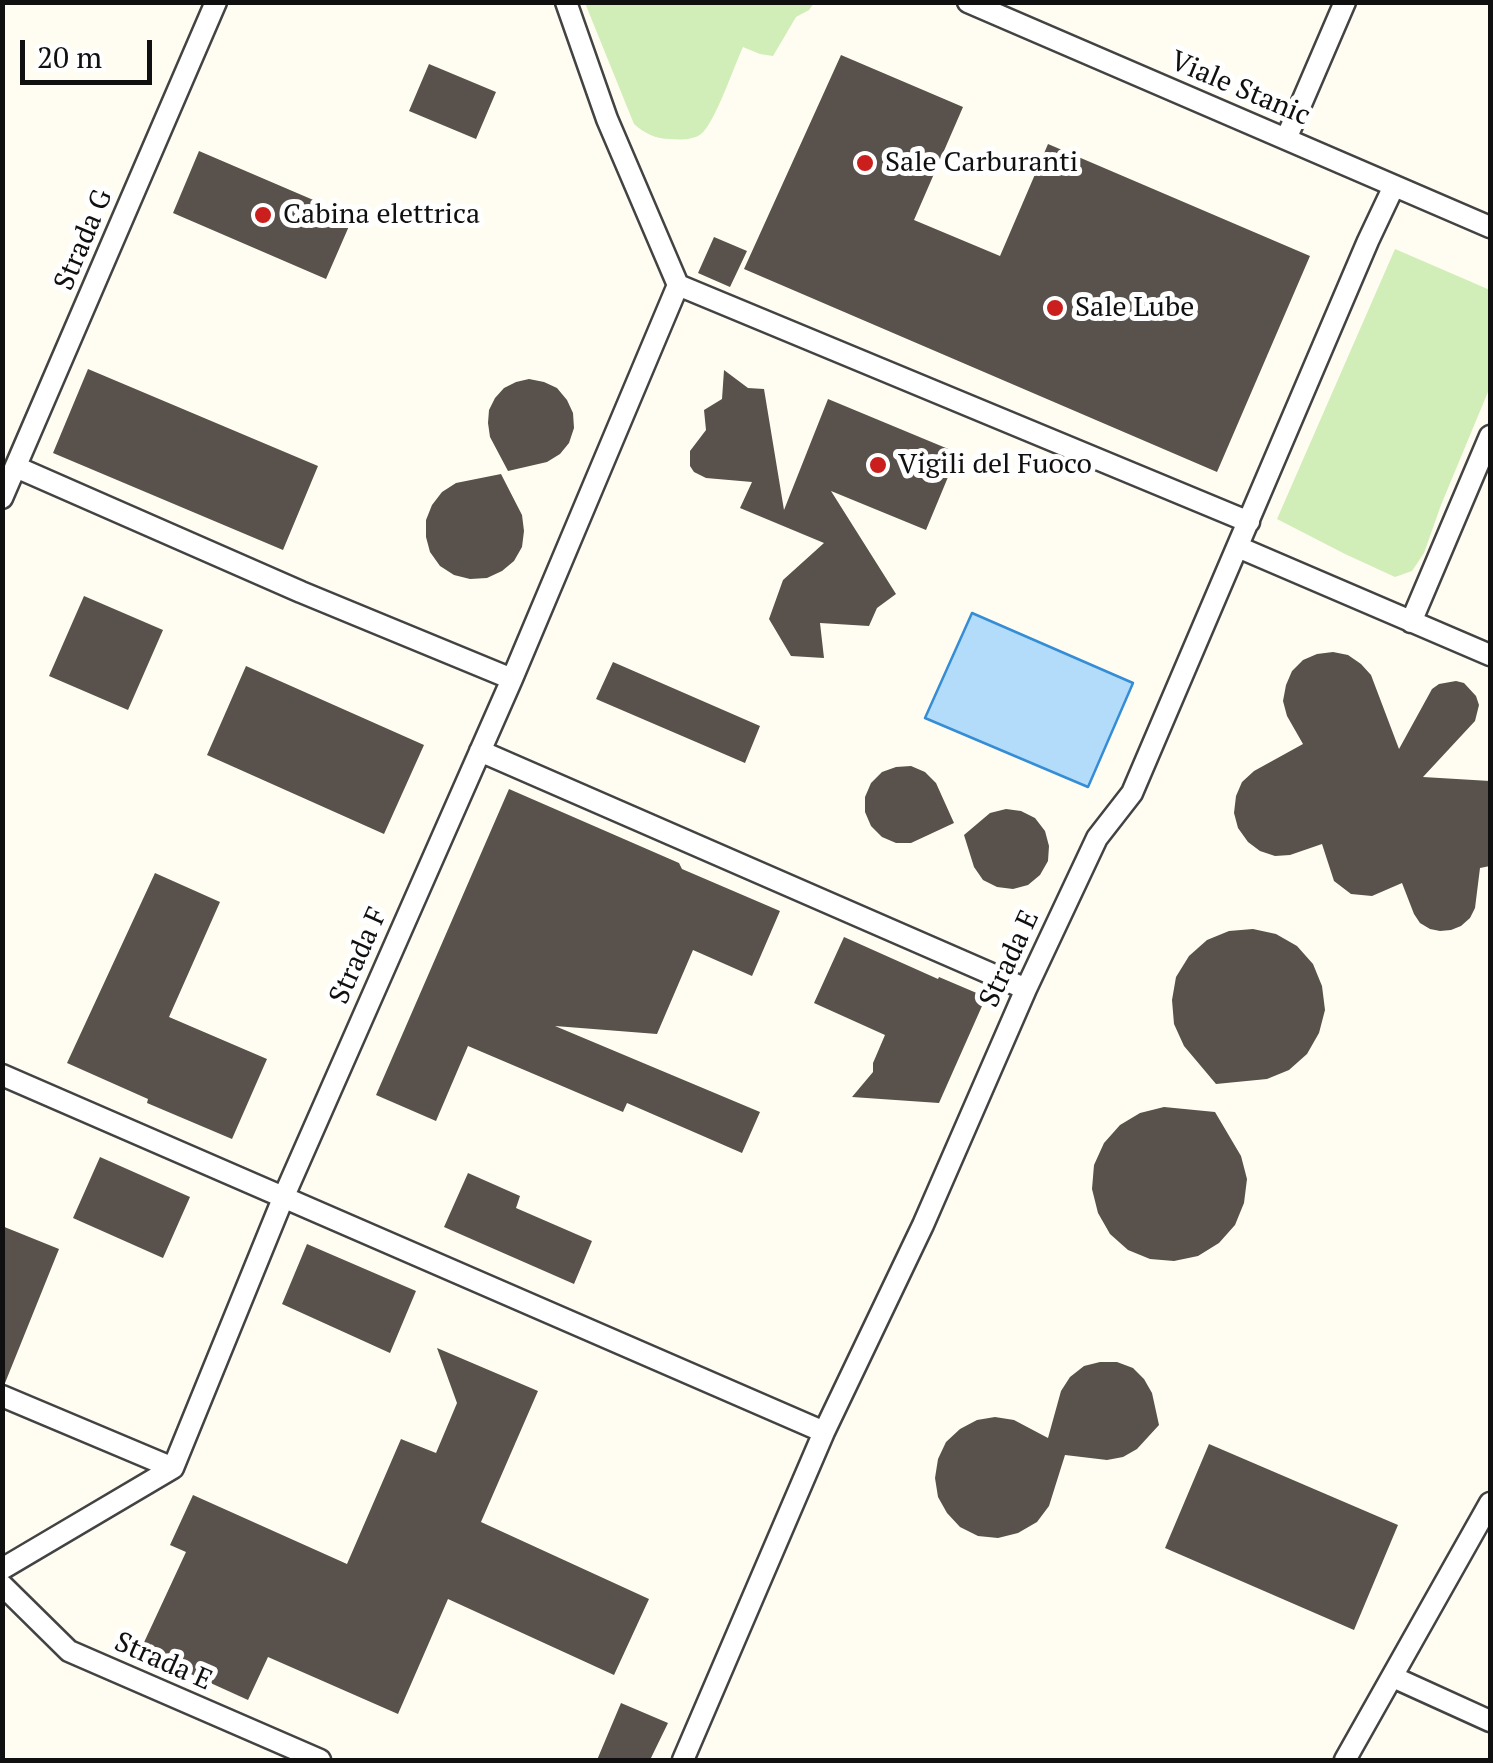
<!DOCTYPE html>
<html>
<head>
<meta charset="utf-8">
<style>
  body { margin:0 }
  #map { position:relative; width:1493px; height:1763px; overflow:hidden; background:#fffdf2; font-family:"PT Serif",serif }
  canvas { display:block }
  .frame { position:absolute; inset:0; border:5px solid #101010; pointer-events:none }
  .scale { position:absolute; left:20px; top:40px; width:132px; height:45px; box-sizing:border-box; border:5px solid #101010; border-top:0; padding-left:12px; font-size:30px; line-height:35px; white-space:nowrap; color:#101010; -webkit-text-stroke:8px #fff; paint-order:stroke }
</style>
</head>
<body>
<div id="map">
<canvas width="1493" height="1763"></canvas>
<div class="frame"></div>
<div class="scale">20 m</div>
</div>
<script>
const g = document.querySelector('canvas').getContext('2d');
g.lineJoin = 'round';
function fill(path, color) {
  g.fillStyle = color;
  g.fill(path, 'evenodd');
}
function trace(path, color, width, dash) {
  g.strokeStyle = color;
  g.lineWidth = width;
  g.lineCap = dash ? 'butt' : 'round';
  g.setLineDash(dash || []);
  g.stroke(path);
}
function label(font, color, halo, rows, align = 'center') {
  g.font = font + ' "PT Serif",serif';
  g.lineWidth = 10;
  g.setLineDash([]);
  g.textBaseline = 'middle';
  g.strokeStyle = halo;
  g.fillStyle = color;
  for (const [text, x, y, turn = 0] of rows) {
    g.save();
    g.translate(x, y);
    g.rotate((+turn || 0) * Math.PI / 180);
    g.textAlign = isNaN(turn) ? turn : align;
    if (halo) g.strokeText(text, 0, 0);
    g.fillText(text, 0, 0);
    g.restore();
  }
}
const green = new Path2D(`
  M585 3H814L809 10 796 17 773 56 760 54 743 47C734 66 715 123 701 134 693 140 680 140 670 139 656 139 644 133 634 124Z
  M1395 249 1490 290V387L1441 505 1424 553 1412 571 1395 577 1345 554 1277 519Z`);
const water = new Path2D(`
  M972 613 1133 683 1088 787 925 718Z`);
const building = new Path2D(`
  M841 55 963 107 914 220 1000 256 1048 144 1310 256 1217 472 744 269Z
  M429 64 496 92 476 139 409 111Z
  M199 151 353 217 326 279 173 213Z
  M714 237 747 251 730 287 698 273Z
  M88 369 318 466 283 550 53 453Z
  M724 370 748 388 764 389 784 510 828 399 958 453 926 530 831 491 896 594 877 608 869 626 820 623 824 658 791 656 769 619 783 580 824 543 740 508 752 482 706 478 694 472 690 466V451L706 430 704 410 722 399Z
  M529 379 544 382 557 388 567 400 573 413 574 428 569 443 560 454 547 462 508 471 490 437 488 423 489 410 495 398 504 388 516 382Z
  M501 474 522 515 524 531 522 547 514 561 502 571 487 578 470 579 454 575 440 566 430 552 426 537V520L432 505 442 492 456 483Z
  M84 596 163 630 128 710 49 676Z
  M1333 652 1348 655 1361 664 1371 675 1399 749 1432 689 1439 684 1456 681 1464 683 1476 696 1479 705 1475 721 1423 777 1490 781V866L1480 868 1475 908 1470 918 1461 926 1451 930 1440 931 1430 929 1420 923 1414 914 1402 883 1372 896 1351 894 1334 881 1322 844 1290 855 1275 856 1260 851 1248 842 1238 828 1234 813 1236 796 1242 782 1254 771 1303 744 1287 716 1283 701 1286 685 1292 671 1303 660 1317 654Z
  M613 662 760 726 745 763 596 699Z
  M246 666 424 745 384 834 207 755Z
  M911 766 925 772 936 783 954 823 911 843H896L882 837 871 826 865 812V797L871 783 882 772 896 767Z
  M509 789 679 863 682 869 780 911 752 976 693 950 657 1034 555 1026 760 1112 742 1153 627 1103 623 1112 468 1046 436 1121 376 1095Z
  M1006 809 1021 811 1035 818 1045 831 1049 846 1048 861 1040 875 1028 885 1013 889 997 887 983 880 974 867 964 835 990 813Z
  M155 873 220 902 169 1017 267 1059 232 1139 147 1103 148 1099 67 1063Z
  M1253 929 1276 934 1297 946 1313 964 1322 986 1325 1010 1319 1033 1307 1054 1289 1070 1267 1079 1216 1084 1184 1046 1174 1024 1172 1000 1176 977 1189 956 1207 940 1229 931Z
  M844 937 938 979 939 977 986 997 939 1103 852 1097 873 1072V1063L885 1035 814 1003Z
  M1164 1107 1215 1112 1241 1156 1247 1179 1244 1203 1235 1225 1219 1243 1198 1256 1174 1261 1150 1259 1128 1250 1110 1234 1098 1213 1092 1189 1094 1165 1104 1143 1120 1125 1140 1113Z
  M100 1157 190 1197 163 1258 73 1218Z
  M468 1173 520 1196 516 1208 592 1241 574 1284 444 1227Z
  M2 1226 59 1249 5 1383H2Z
  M307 1244 416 1291 390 1353 282 1304Z
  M437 1348 538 1391 481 1522 649 1599 614 1675 448 1599 398 1714 268 1657 248 1700 140 1651 186 1552 170 1545 193 1495 347 1564 401 1439 436 1453 457 1403Z
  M1100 1362H1117L1133 1368 1144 1379 1152 1393 1159 1425 1137 1449 1123 1457 1107 1460 1065 1455 1049 1506 1037 1522 1018 1533 998 1538 978 1536 960 1527 947 1513 938 1497 935 1478 938 1459 946 1442 960 1429 977 1420 995 1417 1014 1420 1048 1438 1061 1391 1070 1377 1084 1366Z
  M1209 1444 1398 1525 1354 1630 1165 1548Z
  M621 1703 668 1723 650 1760H597Z`);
const lane = new Path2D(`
  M566 2 607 119 678 285 1249 522
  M968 2 1490 227
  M1286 139 1345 2
  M16 467 301 592 512 679
  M2 498 216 2
  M1238 547 1490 655
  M1411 622 1490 436
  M480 751 1026 989
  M2 1075 824 1432
  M2 1396 173 1468
  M2 1569 173 1468 284 1196 512 679 678 285
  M2 1585 69 1651 320 1760
  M1393 1677 1490 1721
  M683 1760 824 1432 923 1225 1026 989 1097 838 1132 793 1368 241 1394 186
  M1345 1760 1490 1503`);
const markers = [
  [865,163,10,"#ca1f1d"],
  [263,215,10,"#ca1f1d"],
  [1055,308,10,"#ca1f1d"],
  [878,465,10,"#ca1f1d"]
];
const streetNames = [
  ["Viale Stanic",1240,89,23],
  ["Strada G",84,240,-67],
  ["Strada F",359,956,-66],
  ["Strada E",1010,959,-65],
  ["Strada E",163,1662,24]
];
const poiNames = [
  ["Sale Carburanti",885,163],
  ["Cabina elettrica",283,215],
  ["Sale Lube",1075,308],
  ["Vigili del Fuoco",898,465]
];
fill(green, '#d1edb8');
fill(water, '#b3dcfa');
trace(water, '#358dd6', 2.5);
fill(building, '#59514b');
trace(lane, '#434343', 25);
trace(lane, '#fff', 20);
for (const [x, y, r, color] of markers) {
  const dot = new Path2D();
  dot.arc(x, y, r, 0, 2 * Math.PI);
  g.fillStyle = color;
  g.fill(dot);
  trace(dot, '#fff', 4);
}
label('28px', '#101010', '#fff', streetNames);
label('28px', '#101010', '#fff', poiNames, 'left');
</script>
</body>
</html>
